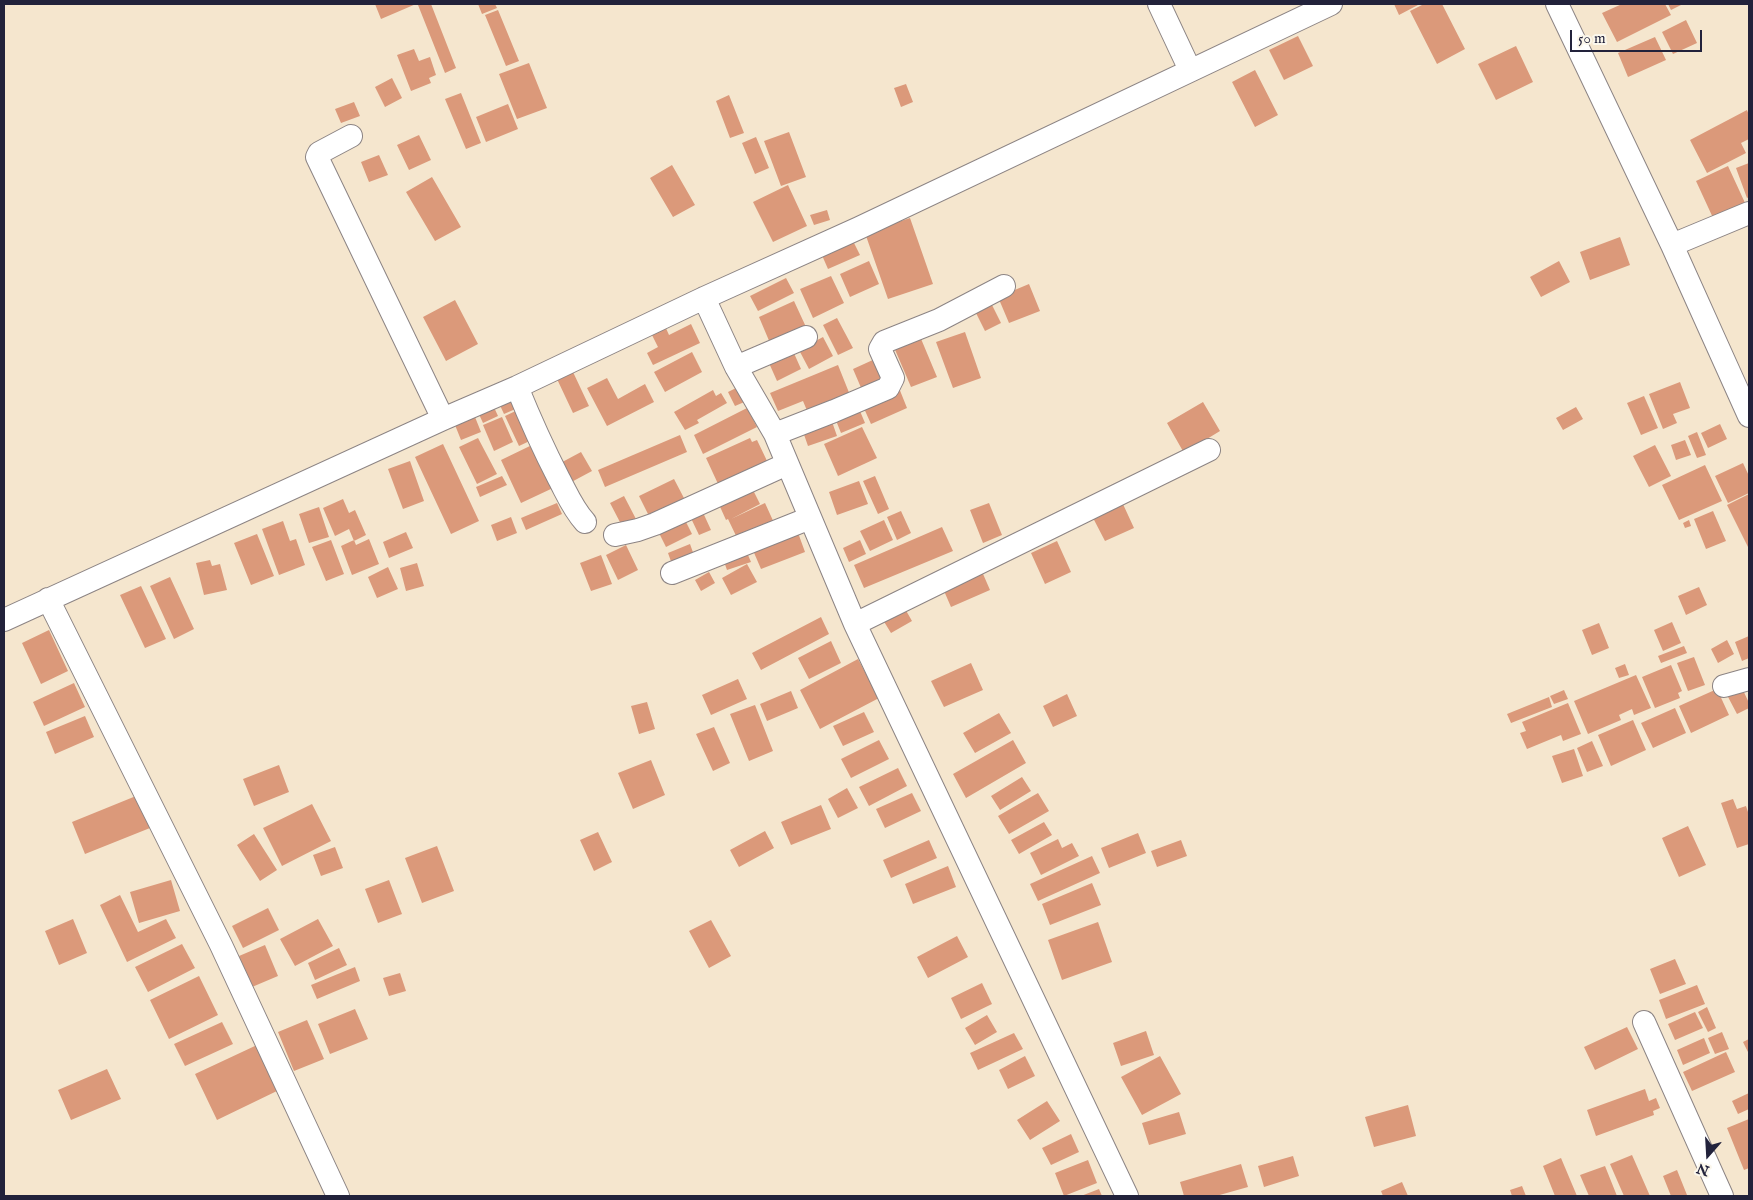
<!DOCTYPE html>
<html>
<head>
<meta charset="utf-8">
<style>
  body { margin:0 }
  #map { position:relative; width:1753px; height:1200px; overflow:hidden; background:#f5e6ce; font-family:"IM FELL English",serif }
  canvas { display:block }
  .frame { position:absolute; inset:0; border:5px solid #22223b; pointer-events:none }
  .north { position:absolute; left:1683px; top:1130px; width:50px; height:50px; -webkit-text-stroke:4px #fbf7ec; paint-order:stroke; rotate:199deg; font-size:14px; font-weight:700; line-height:20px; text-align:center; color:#22223b }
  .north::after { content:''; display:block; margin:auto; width:18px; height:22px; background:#22223b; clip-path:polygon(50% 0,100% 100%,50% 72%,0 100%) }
  .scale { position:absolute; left:1570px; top:30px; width:132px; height:22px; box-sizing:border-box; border:2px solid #22223b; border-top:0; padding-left:6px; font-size:15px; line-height:18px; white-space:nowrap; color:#22223b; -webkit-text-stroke:4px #fbf7ec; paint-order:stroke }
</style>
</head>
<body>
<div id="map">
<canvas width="1753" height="1200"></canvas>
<div class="frame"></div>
<div class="north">N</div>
<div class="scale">50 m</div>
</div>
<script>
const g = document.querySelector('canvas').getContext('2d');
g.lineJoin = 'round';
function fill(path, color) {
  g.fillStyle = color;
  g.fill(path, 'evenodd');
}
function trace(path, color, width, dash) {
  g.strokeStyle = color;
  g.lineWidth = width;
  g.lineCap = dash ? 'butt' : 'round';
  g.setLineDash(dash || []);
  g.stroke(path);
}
const building = new Path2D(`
  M375 4H416L381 19Z
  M423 4H431L456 68 445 73 418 5Z
  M478 4H495L497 8 482 14Z
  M1394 4H1417L1418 5 1399 15Z
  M1424 4H1442L1465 49 1437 64 1410 11Z
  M1622 4H1665L1671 15 1617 42 1602 13Z
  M1668 4H1683L1671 10Z
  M498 10 519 61 506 66 485 15Z
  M1686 20 1697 43 1673 54 1662 32Z
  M1298 36 1313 66 1284 80 1269 50Z
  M1655 37 1666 60 1628 77 1618 53Z
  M1516 46 1533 82 1496 100 1478 64Z
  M414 49 419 61 430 57 436 75 429 78 431 83 411 91 397 55Z
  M529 63 547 108 517 119 499 74Z
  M1255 70 1278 115 1255 127 1232 82Z
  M392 78 402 98 385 107 375 87Z
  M906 84 913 102 901 107 894 88Z
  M461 93 481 143 466 149 445 99Z
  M729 95 744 133 730 138 716 101Z
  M354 102 360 116 341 123 335 109Z
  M508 104 518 129 486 142 476 117Z
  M1747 110 1749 115V139L1741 143 1746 153 1707 173 1690 140Z
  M789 132 806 177 781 186 764 141Z
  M419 135 431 160 409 170 397 145Z
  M756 137 769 168 755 174 742 143Z
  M379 155 388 175 369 182 361 162Z
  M1749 163V197L1747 198 1736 168Z
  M672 165 695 205 673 217 650 178Z
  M1728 166 1746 205 1714 220 1696 181Z
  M432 177 461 227 435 241 406 192Z
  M788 185 807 226 773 242 753 202Z
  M827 210 830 220 814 225 810 215Z
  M910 218 933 284 888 299 865 233Z
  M1620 237 1630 265 1590 280 1580 252Z
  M852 239 860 255 828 269 821 253Z
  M869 261 879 284 850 297 840 274Z
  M1559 261 1570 282 1541 297 1530 277Z
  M831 276 844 303 813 318 800 289Z
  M786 278 794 293 758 311 750 296Z
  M1029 284 1040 311 1009 323 998 297Z
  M455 300 478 344 446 361 423 317Z
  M794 301 806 327 770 343 759 317Z
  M992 305 1001 323 985 331 976 313Z
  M837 318 853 348 838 355 823 325Z
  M691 324 700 343 653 365 647 353 658 347 651 333 665 326 669 335Z
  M965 332 981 378 953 388 936 342Z
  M919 334 937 377 911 387 893 345Z
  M823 337 833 356 809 369 799 350Z
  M793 351 801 369 777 381 769 363Z
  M692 352 702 372 665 392 654 372Z
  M875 359 884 381 862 390 853 369Z
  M838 365 850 395 808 413 803 401 778 411 770 393Z
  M573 372 589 406 573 413 557 379Z
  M607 378 618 399 645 384 654 402 607 426 587 388Z
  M1680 382 1690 408 1673 414 1677 423 1663 429 1649 394Z
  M742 385 749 400 735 406 728 392Z
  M899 388 907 408 871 424 862 404Z
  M713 390 716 396 721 393 727 403 697 420 699 423 685 430 674 412Z
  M513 392 520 407 504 414 497 399Z
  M1644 396 1658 428 1641 435 1627 403Z
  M1203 402 1220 431 1184 453 1167 423Z
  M492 403 498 416 483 423 477 410Z
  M857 404 865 423 841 433 833 413Z
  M1576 407 1583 419 1563 430 1556 418Z
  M522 408 536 438 519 446 505 416Z
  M747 408 757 427 703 454 694 435Z
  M473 412 481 432 461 440 453 420Z
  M830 416 837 436 808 446 801 426Z
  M502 417 513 442 494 451 483 425Z
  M1720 424 1727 439 1708 448 1701 433Z
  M862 427 877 458 838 476 824 444Z
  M1697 432 1706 455 1697 458 1688 436Z
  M680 435 687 452 605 487 598 470Z
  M478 438 497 474 477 484 459 447Z
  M750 438 752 442 757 440 768 463 719 486 706 458Z
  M1685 440 1691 455 1676 460 1671 445Z
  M443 444 479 521 451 534 415 457Z
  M532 445 553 488 521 503 501 460Z
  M1655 445 1671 476 1649 487 1633 456Z
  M581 452 592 471 564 486 553 467Z
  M410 461 424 501 403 509 388 469Z
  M1743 463 1749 476V493L1728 503 1715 476Z
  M1705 465 1722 501 1679 520 1662 485Z
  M502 476 507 485 480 497 476 487Z
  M875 476 889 509 878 514 863 481Z
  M674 479 685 500 650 518 639 496Z
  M859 481 868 504 837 515 829 492Z
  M750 484 760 504 731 519 765 503 775 525 739 542 728 519 726 520 717 500Z
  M1749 494V547H1748L1727 505Z
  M624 496 636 519 622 526 610 503Z
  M343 499 349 513 355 510 366 535 354 541 349 529 335 536 323 508Z
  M1122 502 1134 528 1105 541 1092 516Z
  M557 503 562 514 526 530 521 518Z
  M989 503 1002 535 983 543 970 510Z
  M700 506 711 530 699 535 688 512Z
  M319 507 329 537 309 543 299 514Z
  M901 511 911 533 897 540 887 517Z
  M1713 511 1726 541 1706 549 1694 519Z
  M681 512 692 534 666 547 655 525Z
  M511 517 517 533 497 541 491 525Z
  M884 520 893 540 870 551 860 531Z
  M1689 520 1691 526 1685 528 1683 523Z
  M283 521 290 541 296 539 305 565 279 575 262 529Z
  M942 527 953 551 864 588 854 565Z
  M797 530 805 552 761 569 752 548Z
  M406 532 413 548 389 558 383 542Z
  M257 534 274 576 251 585 234 543Z
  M369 539 379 564 352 575 341 546 354 540 356 545Z
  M331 540 344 574 326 581 312 547Z
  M860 540 866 554 849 562 843 548Z
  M1057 541 1071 572 1045 584 1031 553Z
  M690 544 695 558 673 567 668 553Z
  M626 545 638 570 618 580 606 555Z
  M745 548 751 562 727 570 722 556Z
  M601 555 612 584 591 591 580 563Z
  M210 560 212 566 220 564 227 590 204 595 196 563Z
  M417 563 424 586 406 591 400 568Z
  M747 564 757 582 731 595 722 578Z
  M388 567 398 589 377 598 368 577Z
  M980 567 990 590 951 607 941 584Z
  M709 572 715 583 701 591 695 580Z
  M170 577 194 629 174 639 150 586Z
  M141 586 166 639 145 648 120 595Z
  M1699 587 1707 605 1686 615 1678 596Z
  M904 607 912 621 891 633 883 620Z
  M821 617 829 634 761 670 752 653Z
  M1672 622 1681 643 1663 651 1654 630Z
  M1599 623 1609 648 1592 655 1582 630Z
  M49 630 68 671 41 684 22 643Z
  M1749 636V658L1742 661 1735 642Z
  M1727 640 1734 654 1718 663 1711 649Z
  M831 641 841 663 809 679 798 658Z
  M1684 646 1687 653 1661 663 1658 656Z
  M1694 657 1705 685 1688 691 1677 663Z
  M858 659 879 698 820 729 800 690Z
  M971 663 983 690 944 707 931 681Z
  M1625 664 1629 675 1619 678 1615 668Z
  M1671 665 1682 691 1678 693 1680 698 1655 708 1642 677Z
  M1636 675 1651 708 1634 715 1632 709 1619 715 1621 720 1588 734 1574 701Z
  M738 679 747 699 711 715 702 695Z
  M74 683 85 707 44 726 33 702Z
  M1742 688 1749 703V708L1737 714 1727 695Z
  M1717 689 1729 715 1691 733 1679 706Z
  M1564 690 1568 699 1554 704 1550 696Z
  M791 691 798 708 767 721 760 704Z
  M1067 694 1077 716 1053 727 1043 706Z
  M1549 697 1552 707 1511 723 1507 714Z
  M647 702 655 729 639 734 631 706Z
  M1568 703 1581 734 1563 741 1561 735 1527 749 1520 733 1526 731 1522 722Z
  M755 705 773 751 749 761 730 714Z
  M1675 708 1686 733 1653 748 1641 723Z
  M864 712 874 732 843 746 833 726Z
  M999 713 1011 733 975 753 963 733Z
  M85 716 94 737 55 754 46 732Z
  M1633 720 1646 750 1611 766 1598 735Z
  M714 727 730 763 713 771 696 734Z
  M879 740 889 759 851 778 841 759Z
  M1013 740 1026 763 966 798 953 774Z
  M1592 741 1603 766 1587 772 1577 748Z
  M1574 749 1583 776 1562 783 1552 756Z
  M651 760 665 795 633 809 618 773Z
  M279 765 289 792 254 806 243 779Z
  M898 768 907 786 869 806 859 787Z
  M1022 777 1031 791 1000 810 991 796Z
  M847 788 858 808 838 818 828 799Z
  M912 793 921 811 885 828 876 809Z
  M1038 793 1049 811 1009 834 998 816Z
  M136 796 150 828 85 854 72 822Z
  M1733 799 1737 809 1746 806 1749 815V844L1737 848 1721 803Z
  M312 804 331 841 282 866 263 828Z
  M821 805 831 829 791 845 781 822Z
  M1044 822 1052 835 1019 854 1011 840Z
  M1688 826 1706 865 1679 877 1662 838Z
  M765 831 774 848 739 867 730 850Z
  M598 832 612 862 594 871 580 840Z
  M1138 833 1146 853 1109 868 1101 848Z
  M254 834 277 870 260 881 237 845Z
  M1058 839 1062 848 1072 843 1079 856 1041 875 1030 853Z
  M929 840 937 858 891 878 883 860Z
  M1181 840 1187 856 1157 867 1151 851Z
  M437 846 454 891 422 903 405 858Z
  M335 847 343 868 321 876 313 855Z
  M1092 856 1100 873 1038 901 1030 884Z
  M948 866 956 887 913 904 905 884Z
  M171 880 180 911 139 923 130 892Z
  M389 880 402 914 378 923 365 889Z
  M1092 883 1101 905 1050 925 1042 904Z
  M120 895 138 932 166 919 176 938 127 962 100 905Z
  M268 908 279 930 243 948 232 926Z
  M73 919 87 953 59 965 45 931Z
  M318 919 333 946 295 966 280 939Z
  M711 920 731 956 709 968 689 931Z
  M1098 922 1112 962 1062 980 1048 940Z
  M957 936 968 957 928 978 917 957Z
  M182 944 195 968 148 992 135 967Z
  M265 945 278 976 252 987 239 956Z
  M339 948 347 965 315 980 308 963Z
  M1675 959 1686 984 1660 994 1650 969Z
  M355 967 360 981 317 999 311 985Z
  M400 973 406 991 389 996 383 978Z
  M199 976 218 1015 169 1039 150 1000Z
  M982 983 992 1004 961 1019 951 998Z
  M1697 985 1705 1004 1666 1019 1659 1000Z
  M1707 1007 1716 1028 1708 1032 1698 1012Z
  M355 1009 368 1039 330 1054 318 1024Z
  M1695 1012 1703 1028 1675 1040 1668 1024Z
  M987 1015 997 1032 975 1045 965 1028Z
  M307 1020 324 1059 294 1071 278 1032Z
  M222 1022 233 1044 185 1066 174 1044Z
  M1627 1027 1638 1049 1595 1070 1584 1047Z
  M1146 1031 1154 1055 1121 1066 1113 1043Z
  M1722 1032 1729 1049 1715 1054 1708 1038Z
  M1014 1033 1023 1049 978 1070 970 1053Z
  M1704 1038 1710 1053 1683 1065 1677 1050Z
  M1749 1039V1054L1743 1042Z
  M257 1045 279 1090 217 1120 195 1074Z
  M1726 1052 1735 1072 1692 1091 1683 1072Z
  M1025 1056 1035 1076 1008 1089 999 1070Z
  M1160 1056 1181 1094 1142 1115 1121 1077Z
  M107 1069 121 1099 71 1120 58 1090Z
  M1645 1089 1649 1101 1656 1098 1660 1108 1653 1111 1654 1115 1596 1136 1587 1110Z
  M1749 1093V1109L1738 1114 1732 1101Z
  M1047 1101 1060 1121 1030 1140 1017 1120Z
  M1408 1105 1416 1136 1374 1147 1365 1117Z
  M1179 1112 1186 1134 1149 1145 1142 1123Z
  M1749 1119V1168L1744 1170 1727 1128Z
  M1071 1134 1079 1152 1051 1165 1042 1148Z
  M1632 1155 1650 1196H1624L1610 1164Z
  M1293 1156 1299 1176 1264 1187 1258 1166Z
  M1561 1158 1577 1196H1555L1543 1166Z
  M1088 1160 1097 1183 1064 1196 1055 1173Z
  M1241 1164 1248 1187 1216 1196H1184L1180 1182Z
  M1605 1166 1617 1196H1589L1580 1175Z
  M1677 1170 1687 1195 1685 1196H1671L1663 1176Z
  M1402 1182 1408 1196H1383L1381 1191Z
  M1522 1186 1526 1196H1512L1510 1190Z
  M1099 1189 1102 1196H1081Z`);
const minor = new Path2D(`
  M1159 4 1190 70
  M1557 4 1672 245 1749 416
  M351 136 319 153 317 157 443 419
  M1672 245 1749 213
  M704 298 736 367 775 434 855 624 1127 1196
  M736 367 806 337
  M517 387C530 419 543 448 559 479 567 494 573 509 585 522
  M775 434 834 411 888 388 893 378 880 349 884 342 939 320 1004 286
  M615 535 638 530 655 524 787 464
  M672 573 810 518
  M48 599 221 945 338 1196
  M4 620 443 419 517 387 704 298 859 228 1331 4
  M855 624 1209 450
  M1724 686 1749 679
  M1644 1022 1722 1196`);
fill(building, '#db997a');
trace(minor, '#8c8484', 24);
trace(minor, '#fff', 22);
</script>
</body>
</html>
